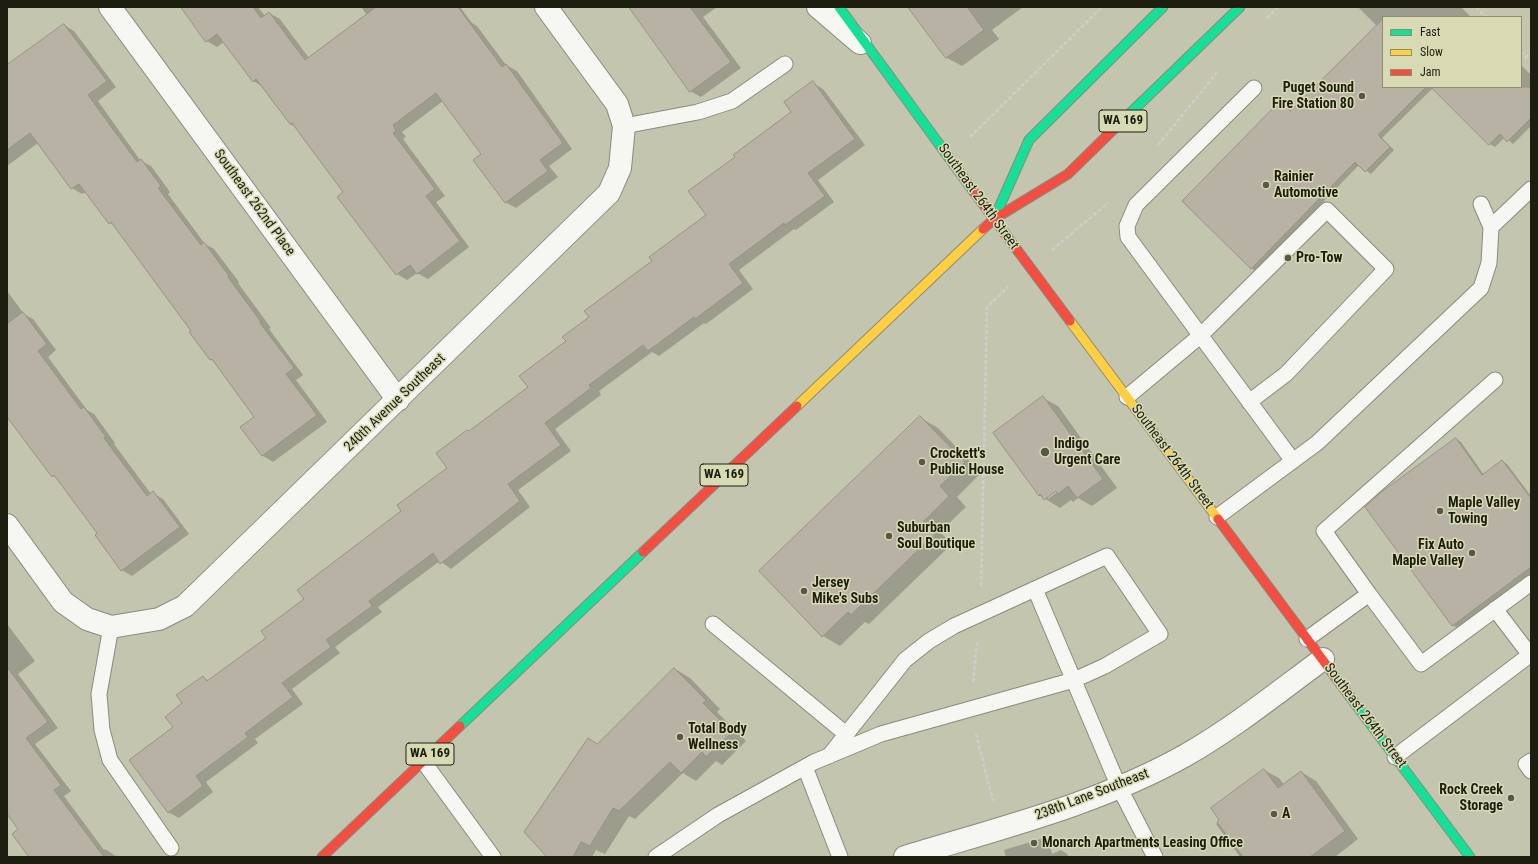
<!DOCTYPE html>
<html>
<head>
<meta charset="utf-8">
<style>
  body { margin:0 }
  #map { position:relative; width:1538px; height:864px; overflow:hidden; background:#c3c5af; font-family:"Roboto Condensed",sans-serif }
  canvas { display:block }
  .frame { position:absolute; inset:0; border:8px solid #1e1e10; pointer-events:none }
  .legend { position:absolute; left:1382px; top:16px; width:140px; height:72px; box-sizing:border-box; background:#d8dab4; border:1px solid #8e8f72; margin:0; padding:5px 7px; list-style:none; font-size:12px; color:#1e1e10 }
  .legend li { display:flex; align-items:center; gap:8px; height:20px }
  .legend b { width:20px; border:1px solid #8e8f72 }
</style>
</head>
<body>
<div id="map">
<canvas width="1538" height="864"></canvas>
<div class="frame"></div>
<ul class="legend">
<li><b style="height:5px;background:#16e098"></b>Fast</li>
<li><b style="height:5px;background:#ffcf43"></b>Slow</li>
<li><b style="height:5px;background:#f24e42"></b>Jam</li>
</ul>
</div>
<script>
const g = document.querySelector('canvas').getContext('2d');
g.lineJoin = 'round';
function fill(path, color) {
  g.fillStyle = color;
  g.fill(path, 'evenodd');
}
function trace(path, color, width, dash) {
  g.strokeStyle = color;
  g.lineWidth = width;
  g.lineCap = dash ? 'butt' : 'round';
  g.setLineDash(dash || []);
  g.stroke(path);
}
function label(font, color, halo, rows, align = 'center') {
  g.font = font + ' "Roboto Condensed",sans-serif';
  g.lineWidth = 3;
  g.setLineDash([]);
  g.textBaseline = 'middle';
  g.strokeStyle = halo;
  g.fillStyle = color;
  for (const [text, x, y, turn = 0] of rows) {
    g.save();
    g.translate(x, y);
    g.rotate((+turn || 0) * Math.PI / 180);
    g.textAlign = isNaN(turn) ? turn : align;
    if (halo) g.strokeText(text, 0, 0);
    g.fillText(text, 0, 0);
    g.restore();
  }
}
const shadow = new Path2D(`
  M182 7H258L265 16 269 13 280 19 309 58 367 15 361 7H460L472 23 477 26 506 65 517 71 572 149 549 166 558 177 516 208 505 202 482 154 443 101 402 132 406 137 403 139 445 196 436 202 469 247 428 279 417 273 407 280 397 274 344 193 296 127 290 124 262 86 253 81 224 42 217 47 207 41Z
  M630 7H717L703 17 741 68 701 97 690 91Z
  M909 7H1023L992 30 999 39 962 66 947 58Z
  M1358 7H1461L1471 17H1383V87H1521V65L1531 75V126L1513 144 1505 137 1495 147 1490 144 1433 88 1382 138 1394 150 1371 174 1359 165 1256 271 1251 268 1280 102 1292 111 1377 26Z
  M64 25 74 31 116 87 98 101 140 160 151 166 170 192 168 194 205 244 214 249 239 282 238 283 271 328 269 329 303 375 296 380 327 422 273 462 263 456 241 427 255 417 215 362 210 359 192 331 116 227 110 223 86 192 82 194 72 188 38 143 7 166V64L8 65Z
  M813 83 823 89 865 145 818 180 834 202 796 230 794 229 739 270 753 289 706 324 704 323 659 356 652 352 599 391 601 395 555 429 571 451 518 490 530 507 451 569 440 561 378 607 382 612 335 647 340 653 292 689 303 704 255 739 258 743 206 782 213 792 179 818 168 812 174 728 184 704 203 677 209 681 267 638 306 599 448 468 469 432 529 388 567 342 590 317 707 215 736 157 793 112Z
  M7 291 24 314 33 319 56 350 48 357 87 410 94 414 115 443 114 444 151 494 153 493 163 499 189 534 132 576 122 570 98 533 58 479 53 476 7 415Z
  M1043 398 1058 406 1117 488 1092 506 1078 498 1073 502 1071 500 1060 508 1039 495ZM1059 488 1061 489 1048 499V496Z
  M921 418 938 428 981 473 957 497 966 507 940 532 952 544 869 624 865 622 840 646 823 636Z
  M1456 439 1461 442 1484 475 1502 461 1507 464 1531 496V574L1457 628 1452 625Z
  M7 624 35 661 18 674 58 728 35 744 71 791 64 796 104 850 105 849 117 857H30L20 830 7 813Z
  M675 669 690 678 720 709 717 712 746 741 722 765 716 761 696 781 683 773 635 819 629 816 605 854 596 850 592 857H548L598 745Z
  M1264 770 1279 778 1284 785 1301 772 1316 781 1358 839 1335 857H1240L1216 824 1220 820Z
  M1044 838 1049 842 1052 854 1061 850 1067 854 1069 857H1006L1004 850Z`);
const building = new Path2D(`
  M181 7H253L261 18 269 12 305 60 376 7H458L502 67 506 64 563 143 540 160 548 171 505 203 473 160 481 154 436 93 393 125 396 131 393 133 435 189 426 196 460 241 417 274 410 265 396 275 337 197 343 192 292 123 290 124 256 79 253 82 217 34 206 42Z
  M629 7H690L731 62 690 92Z
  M908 7H967L984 30 946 58Z
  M1383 19V87H1426L1378 135 1390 147 1365 172 1355 162 1251 269 1182 201 1280 101 1290 111Z
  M64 24 107 81 88 95 137 162 141 159 161 186 158 188 201 245 204 242 229 276 228 277 261 322 260 323 294 368 286 374 317 415 262 456 240 427 254 417 212 359 210 360 189 332 191 331 111 222 109 224 79 184 71 189 30 133 7 150V65Z
  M813 81 855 139 808 173 825 196 785 225 784 223 729 264 743 283 695 319 694 317 648 351 643 345 589 385 591 388 545 423 561 445 508 484 520 501 440 564 433 553 369 601 372 606 326 640 331 647 282 683 293 697 245 733 248 737 196 776 203 786 168 813 129 760 173 727 165 717 182 703 176 695 203 676 207 681 266 638 261 631 304 599 297 590 401 511 397 505 447 468 436 453 467 430 469 431 528 387 519 376 566 341 562 337 589 317 584 311 652 261 649 257 706 215 688 191 735 157 733 155 791 112 784 102Z
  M1431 87H1531V118L1507 142 1500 134 1489 145Z
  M23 312 47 344 38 351 81 409 84 407 106 437 104 438 147 496 153 491 180 527 121 571 95 535 97 533 54 475 52 477 7 417V324Z
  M1043 396 1103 479 1077 498 1068 486 1058 494 1056 491 1044 500 1040 494 1039 496 993 433Z
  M920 416 965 462 940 486 949 496 923 522 935 534 851 615 848 612 822 637 759 571Z
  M1456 438 1482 475 1502 460 1531 498V567L1452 626 1365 507 1380 493Z
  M7 667 48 722 26 738 61 785 54 790 104 857H29L12 834 18 829 7 814Z
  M674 668 706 700 703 703 732 732 706 757 702 752 681 773 670 762 619 811 613 808 590 846 581 842 573 857H547L524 832 588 738 597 744Z
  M1264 769 1278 788 1301 771 1345 831 1310 857H1243L1217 822 1219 820 1211 808Z`);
const path = new Path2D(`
  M1476 7 1486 17
  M1267 18 1278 7
  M1521 52 1526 57 1531 52
  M970 137 1102 7
  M1158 145 1219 70
  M1052 250 1108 203
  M981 586 987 307 1008 287
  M973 682 977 643
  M976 734 993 801`);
const lane = new Path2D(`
  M1254 88 1136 205 1127 226 1128 237 1293 461
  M624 126 698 112 732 101 785 64
  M1491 227 1531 189
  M1127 397 1200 336 1327 210 1386 269 1286 374 1249 402
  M1217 517 1317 443 1481 288 1489 263 1491 227 1481 204
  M1035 589 1119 787 1155 857
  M1369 594 1324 531 1495 380
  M1495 609 1530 655
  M713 624 846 734
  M111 627 99 694 102 730 110 760 171 848
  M1307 639 1369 594 1421 664 1531 583
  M1395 757 1531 654
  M423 761 493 857
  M1531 761 1526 764 1531 771
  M805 767 840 857
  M656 857 718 815 814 762 881 734 1074 680 1105 666 1160 634 1107 556 954 626 929 641 905 660 829 756`);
const street = new Path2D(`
  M110 7 398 400
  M818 7 860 43
  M7 525 63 602 87 619 111 627 159 619 185 606 609 193 620 168 624 126 617 104 546 7
  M905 857C1000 828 1099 804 1186 755 1235 727 1278 692 1323 659`);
const fast = new Path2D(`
  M839 7 974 192
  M1119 124 1240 7
  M994 219 1029 140 1163 7
  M1348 694 1470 857
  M460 726 643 552`);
const slow = new Path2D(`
  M1070 321 1218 519
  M797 406 983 229`);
const jam = new Path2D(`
  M974 192 1070 321
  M983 229 994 219 1068 174 1119 124
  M1218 519 1348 694
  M643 552 797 406
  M322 857 460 726`);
const markers = [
  [1362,96,4,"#585848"],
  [1266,185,4,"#585848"],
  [1288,258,4,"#585848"],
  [1045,452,5,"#585848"],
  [922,462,4,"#585848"],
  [1440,511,4,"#585848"],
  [889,536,4,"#585848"],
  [1472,553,4,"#585848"],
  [804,591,4,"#585848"],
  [680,737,4,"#585848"],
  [1511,798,4,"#585848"],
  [1274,814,4,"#585848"],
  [1034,843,4,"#585848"]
];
const shields = [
  [1123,121,48],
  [724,475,48],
  [430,754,48]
];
const shieldNames = [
  ["WA 169",1123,121],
  ["WA 169",724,475],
  ["WA 169",430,754]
];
const poiNames = [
  ["Puget Sound",1354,88,"right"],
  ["Fire Station 80",1354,104,"right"],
  ["Rainier",1274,177],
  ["Automotive",1274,193],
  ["Pro-Tow",1296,258],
  ["Indigo",1054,444],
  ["Urgent Care",1054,460],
  ["Crockett's",930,454],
  ["Public House",930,470],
  ["Maple Valley",1448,503],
  ["Towing",1448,519],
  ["Suburban",897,528],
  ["Soul Boutique",897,544],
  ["Fix Auto",1464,545,"right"],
  ["Maple Valley",1464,561,"right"],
  ["Jersey",812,583],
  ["Mike's Subs",812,599],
  ["Total Body",688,729],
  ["Wellness",688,745],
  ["Rock Creek",1503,790,"right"],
  ["Storage",1503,806,"right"],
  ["A",1282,814],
  ["Monarch Apartments Leasing Office",1042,843]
];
const streetNames = [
  ["Southeast 264th Street",978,197,54],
  ["Southeast 262nd Place",254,203,54],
  ["240th Avenue Southeast",395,403,-44],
  ["Southeast 264th Street",1172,457,53],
  ["Southeast 264th Street",1365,716,53],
  ["238th Lane Southeast",1092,795,-21]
];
fill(shadow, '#0003');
fill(building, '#b8b2a5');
trace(building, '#979285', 1);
trace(lane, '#8a8b7b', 17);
trace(street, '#8a8b7b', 24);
trace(fast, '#8a8b7b', 11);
trace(slow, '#8a8b7b', 11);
trace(jam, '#8a8b7b', 11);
trace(path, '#cecec8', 2.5, [4, 2]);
trace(lane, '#f6f6f3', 15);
trace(street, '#f6f6f3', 22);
trace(fast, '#16e098', 9);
trace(slow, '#ffcf43', 9);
trace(jam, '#f24e42', 9);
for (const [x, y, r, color] of markers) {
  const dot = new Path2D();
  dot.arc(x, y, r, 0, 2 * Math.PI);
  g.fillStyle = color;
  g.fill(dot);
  trace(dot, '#d8dab4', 1.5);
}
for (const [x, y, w] of shields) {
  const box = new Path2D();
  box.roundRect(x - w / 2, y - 11, w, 22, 3);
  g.fillStyle = '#d8dab4';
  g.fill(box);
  trace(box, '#1e1e10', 1);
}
label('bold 13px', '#1e1e10', null, shieldNames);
label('bold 14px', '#1e1e10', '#d8dab4', poiNames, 'left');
label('14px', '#1e1e10', '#d8dab4', streetNames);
</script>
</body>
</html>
